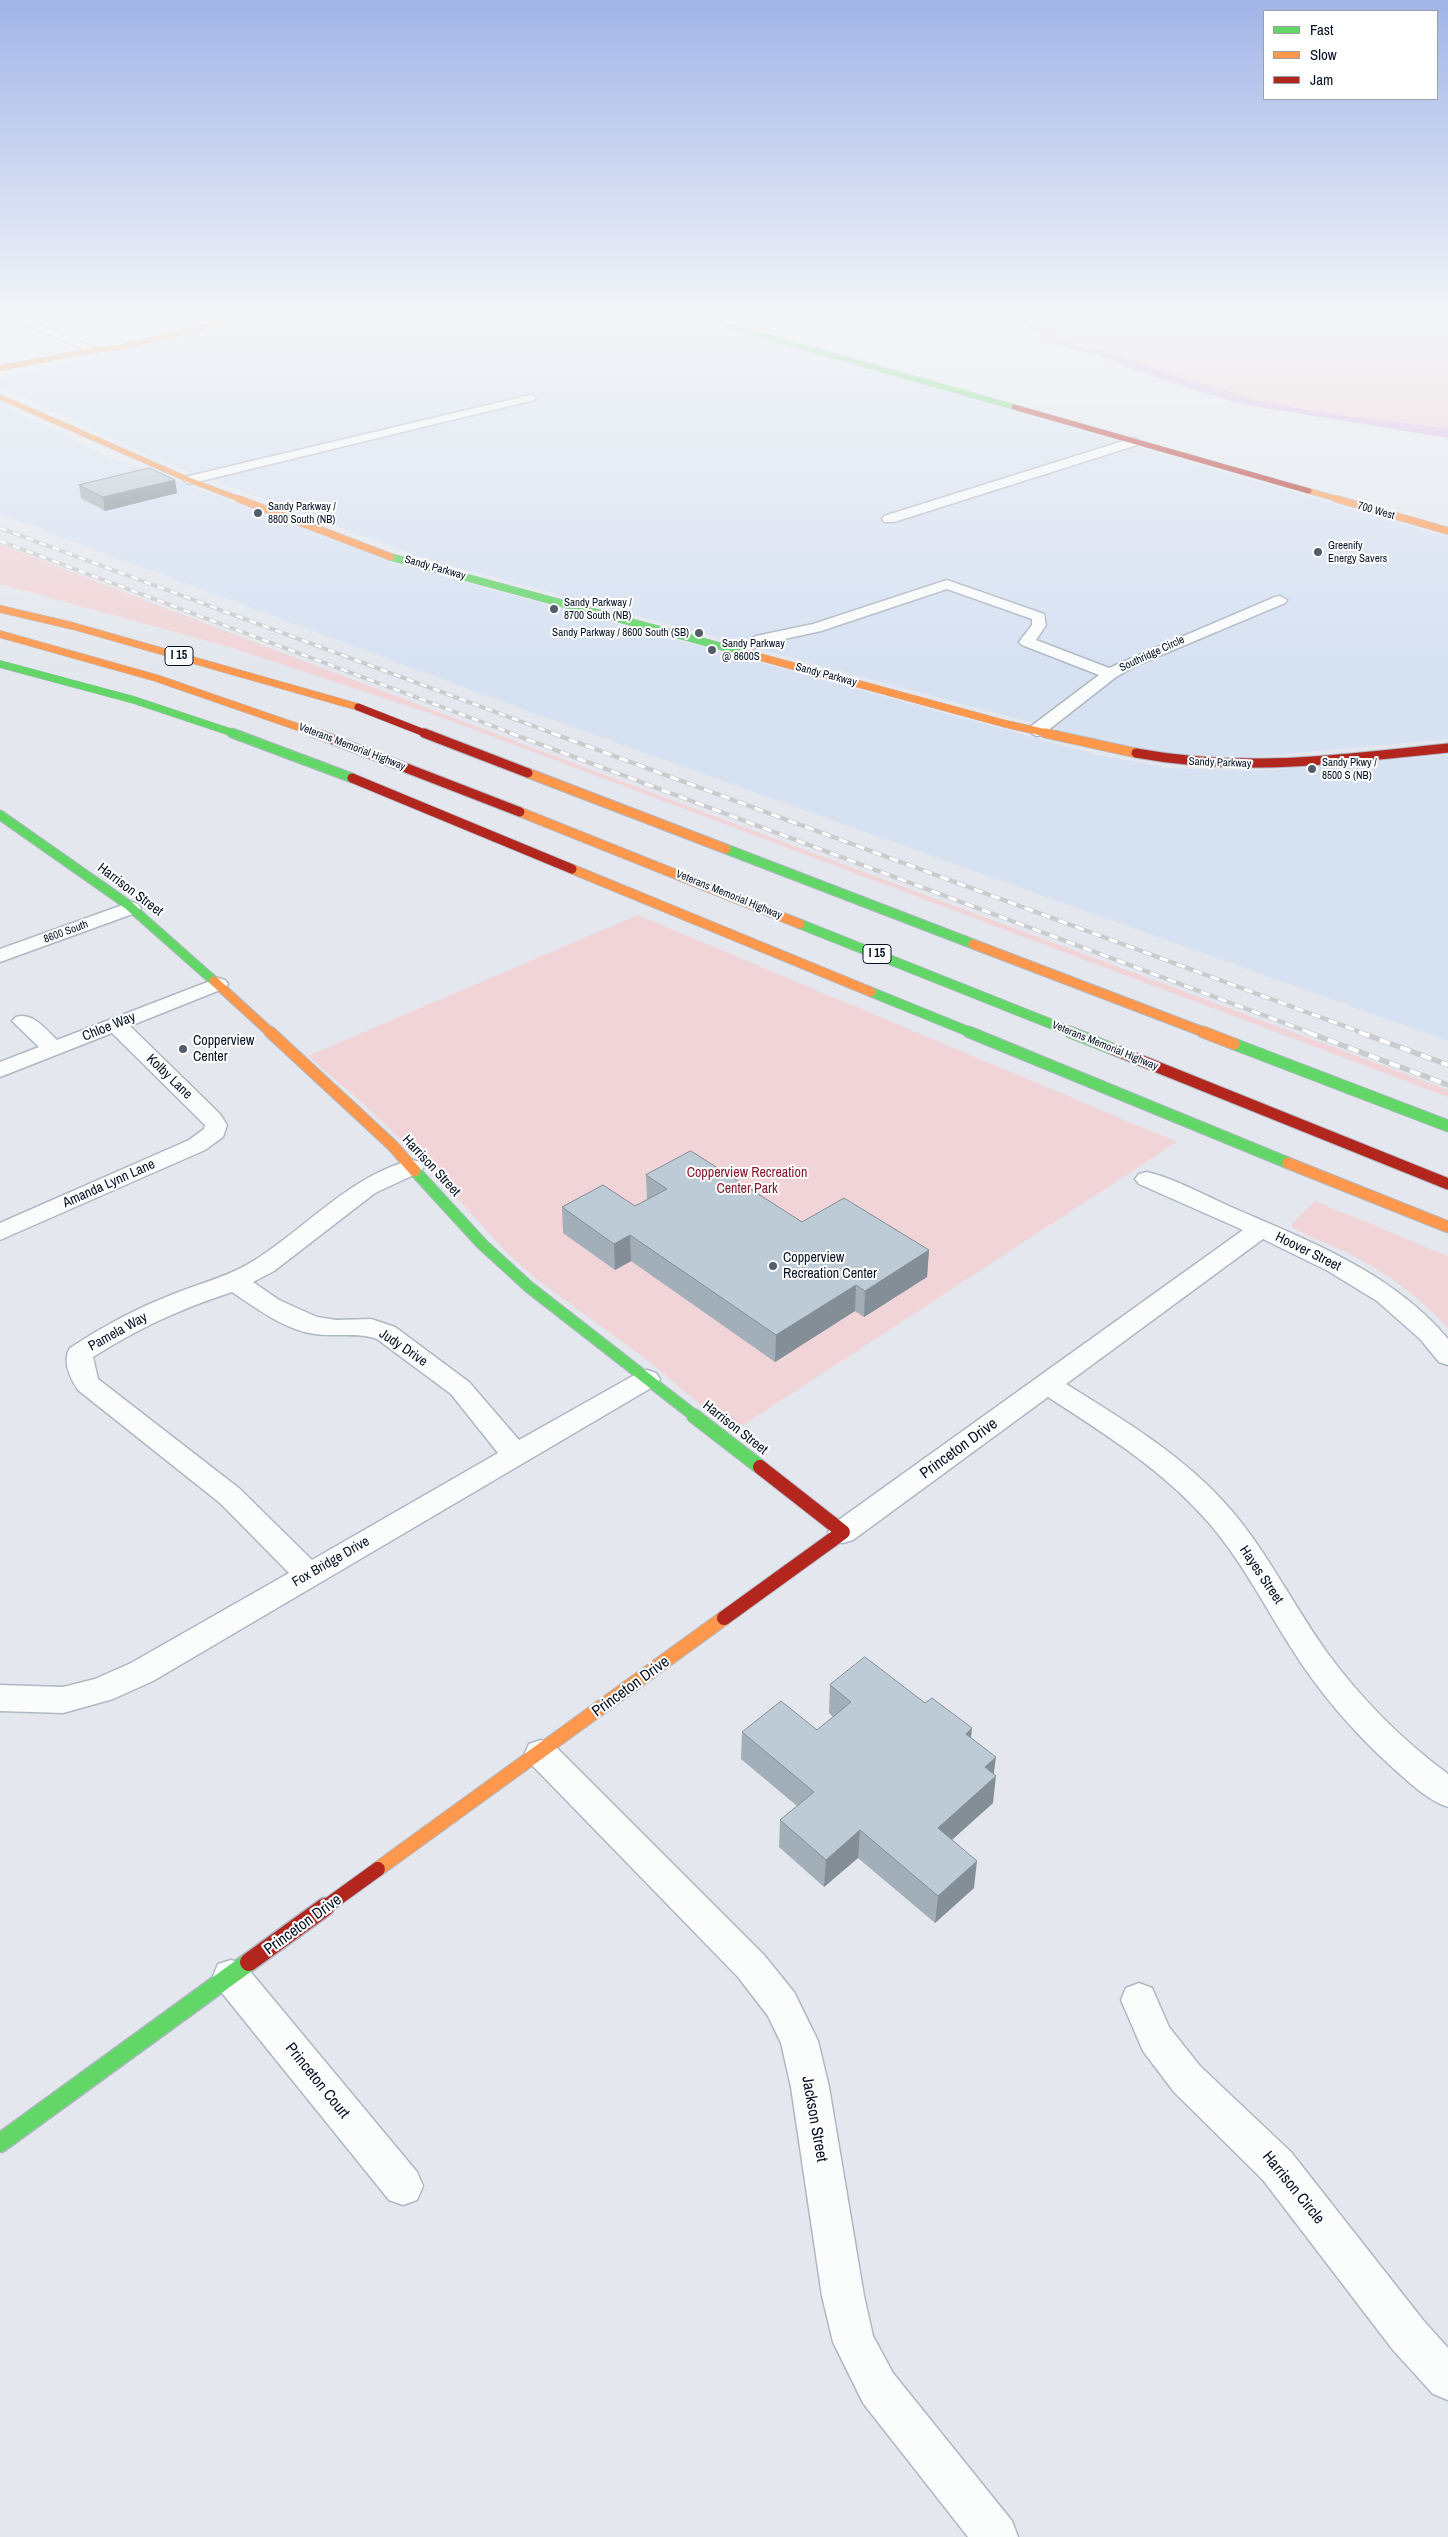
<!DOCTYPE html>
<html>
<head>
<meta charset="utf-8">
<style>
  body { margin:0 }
  #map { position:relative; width:1448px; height:2537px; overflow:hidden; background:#e4e8ee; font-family:"Archivo Narrow",sans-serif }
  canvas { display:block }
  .legend { position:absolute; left:1263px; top:10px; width:175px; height:90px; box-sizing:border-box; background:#fff; border:1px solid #9ba0a8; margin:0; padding:6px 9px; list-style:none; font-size:15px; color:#051226 }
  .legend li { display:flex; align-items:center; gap:10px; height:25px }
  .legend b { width:25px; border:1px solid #9ba0a8 }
</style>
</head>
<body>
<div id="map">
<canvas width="1448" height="2537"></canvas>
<ul class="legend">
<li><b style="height:6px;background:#63d668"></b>Fast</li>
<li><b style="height:6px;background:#ff974d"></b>Slow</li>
<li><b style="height:6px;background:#b3261e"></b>Jam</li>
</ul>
</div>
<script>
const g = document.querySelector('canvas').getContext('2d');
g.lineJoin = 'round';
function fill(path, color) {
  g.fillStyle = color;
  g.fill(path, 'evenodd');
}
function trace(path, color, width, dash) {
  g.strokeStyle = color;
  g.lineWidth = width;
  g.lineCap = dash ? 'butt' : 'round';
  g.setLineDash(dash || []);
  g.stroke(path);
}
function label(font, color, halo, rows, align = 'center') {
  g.font = font + ' "Archivo Narrow",sans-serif';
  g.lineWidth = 4;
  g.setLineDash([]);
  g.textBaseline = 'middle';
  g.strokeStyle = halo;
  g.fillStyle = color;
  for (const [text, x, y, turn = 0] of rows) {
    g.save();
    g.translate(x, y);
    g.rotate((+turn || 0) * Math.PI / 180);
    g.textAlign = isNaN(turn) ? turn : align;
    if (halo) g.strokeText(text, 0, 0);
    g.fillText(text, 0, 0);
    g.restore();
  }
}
const built = new Path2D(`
  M270 317H690L1448 537V739L1253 757H1222L1155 751 1092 739 423 558 160 461 0 387V377Z
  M0 405 55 429 70 436 71 440 117 461 126 462 395 563 1094 754 1169 768 1256 771 1448 755V1041L517 707 0 514Z`);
const green = new Path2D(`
  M1020 317H1448V430L1304 411 1239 396 1055 341Z
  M0 544C480 731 965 909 1448 1090V1097L438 716 229 647 0 584Z
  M638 915 1177 1142 733 1432 647 1360 539 1281 508 1254 428 1166 368 1108 308 1056Z
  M1315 1201 1448 1256V1328C1420 1298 1389 1274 1352 1255 1333 1245 1311 1239 1292 1227V1224Z`);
const water = new Path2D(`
  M1008 317H1029L1050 324 1056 333 1054 335C1070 349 1096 348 1115 355 1166 371 1215 390 1267 402 1326 416 1388 420 1448 429V438L1241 404 1135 371 1098 355 1040 341 1041 336 1038 332Z`);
const street = new Path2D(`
  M8 317H22L99 350 98 352H90Z
  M530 395 536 398 534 400 189 484 183 480 189 476Z
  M1133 438 1137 439V445L894 522H884L882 519 884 516Z
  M947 580 1044 614 1046 625 1036 640 1109 668 1275 597 1280 596 1287 600 1285 603 1135 666 1116 677 1042 735 1036 736 1028 731 1030 727 1099 675 1022 645 1019 642 1032 625V619L947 589 821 631 766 643 743 654H733L730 651 756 636 813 624Z
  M131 902 138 904 141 908 138 912 0 962V949Z
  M218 978 225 980 228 984 225 988 130 1026 220 1114 227 1125 223 1137 205 1150 0 1240V1223L189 1140 204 1129 205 1125 112 1033 0 1077V1062L39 1047 12 1021 16 1017C33 1012 45 1029 57 1040Z
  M412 1160 420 1162 424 1167 420 1172 375 1193 274 1271 253 1282 279 1300 317 1317 336 1320 371 1319 395 1327 469 1382 519 1440 638 1373 647 1370 656 1373 660 1379 656 1385 153 1681 113 1699 63 1713 0 1711V1685L63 1687 95 1679 131 1663 289 1573 220 1503 78 1390C70 1378 62 1361 70 1348 102 1327 135 1309 171 1295 200 1283 228 1277 255 1260 307 1227 351 1175 412 1160ZM232 1292C256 1308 285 1330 315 1334 335 1337 359 1332 377 1339L451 1394 498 1453 312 1560 240 1489 98 1379 93 1357C139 1328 180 1309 232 1292Z
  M1147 1172C1176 1179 1204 1195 1231 1207 1309 1241 1392 1272 1448 1339V1365L1439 1362 1420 1339 1377 1301 1328 1271 1263 1239 1066 1384C1124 1420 1186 1457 1231 1510 1268 1553 1293 1605 1326 1651 1360 1698 1402 1740 1448 1774V1807C1427 1800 1409 1782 1393 1768 1353 1732 1318 1691 1290 1646 1264 1605 1241 1560 1209 1523 1163 1470 1105 1434 1048 1397L853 1540 843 1543 833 1540 828 1532 833 1524 1243 1230 1139 1184 1135 1179 1139 1174Z
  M541 1740 553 1744 764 1955 794 1992 818 2041 829 2087 864 2296 873 2336 893 2373 1012 2521 1018 2537H968L863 2403 833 2342 822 2296 791 2087 781 2043 768 2016 738 1977 529 1762 525 1753 529 1744Z
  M231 1960 244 1964 417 2172 423 2186 417 2200 403 2205 389 2200 218 1988 213 1976 218 1964Z
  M1139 1983 1152 1988 1169 2027 1200 2066 1291 2152 1423 2320 1448 2348V2400L1433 2394 1393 2350 1263 2180 1174 2092 1143 2051 1121 2000 1126 1988Z`);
const fastFar5 = new Path2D(`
  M697 317 1014 407`);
const fastFar4 = new Path2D(`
  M391 557 749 654
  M0 664 134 700 236 734`);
const fastFar3 = new Path2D(`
  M232 733 352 778
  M0 815 127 904 214 981
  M726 849 973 944
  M800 924 1074 1033
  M871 992 972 1033`);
const fastFar2 = new Path2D(`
  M969 1032 1288 1163
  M1070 1032 1115 1050
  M1234 1044 1448 1126
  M415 1171 482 1244 529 1287 696 1417`);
const fastFar1 = new Path2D(`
  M694 1416 760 1467`);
const fast = new Path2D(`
  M0 2143 249 1962`);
const slowFar4 = new Path2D(`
  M0 368 94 350 117 348 246 317
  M0 397 189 480 242 500
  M1309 491 1341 500`);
const slowFar3 = new Path2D(`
  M239 499 391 557
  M1337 499 1448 531
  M0 609 73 626 358 707
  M0 634 156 678 318 734
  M749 654 1006 724 1051 734`);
const slowFar2 = new Path2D(`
  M314 733 321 735
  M1045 733 1136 753
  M528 773 726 849
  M520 812 800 924
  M572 869 871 992
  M973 944 1206 1033
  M214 981 271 1033`);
const slowFar1 = new Path2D(`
  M270 1032 392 1145 415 1171
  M1203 1032 1234 1044
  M1288 1163 1448 1227`);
const slow = new Path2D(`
  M378 1869 724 1618`);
const jamFar5 = new Path2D(`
  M1014 407 1309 491`);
const jamFar4 = new Path2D(`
  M358 707 427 734`);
const jamFar3 = new Path2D(`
  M424 733 528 773
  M321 735 520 812
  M1136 753C1244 773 1340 759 1448 748
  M352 778 572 869`);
const jamFar2 = new Path2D(`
  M1115 1050 1448 1184`);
const jamFar1 = new Path2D(`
  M724 1618 843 1532 760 1467
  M324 1908 378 1869`);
const jam = new Path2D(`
  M249 1962 325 1907`);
const railFar2 = new Path2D(`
  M0 528 555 734
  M0 541 514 734`);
const railFar1 = new Path2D(`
  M510 733 1311 1033
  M552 733 1363 1033`);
const rail = new Path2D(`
  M1307 1032 1448 1085
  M1359 1032 1448 1065`);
const wall = new Path2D(`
  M175 480 177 493 105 511 81 498 79 485Z
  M646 1175 802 1222 929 1250 927 1277 864 1317 855 1311 775 1362 631 1261 615 1270 563 1233 562 1207 635 1206 647 1200Z
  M830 1685 971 1738 993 1773V1803L952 1840 974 1888 935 1923 858 1858 824 1887 779 1847 780 1820 797 1806 741 1759 742 1732 817 1730 833 1717 829 1713Z`);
const shadedWall = new Path2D(`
  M175 480 177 493 105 511 103 497Z
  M630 1235 631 1261 615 1270 614 1244Z
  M929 1250 927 1277 864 1317 865 1291Z
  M856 1285 855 1311 775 1362 776 1335Z
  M972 1728 969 1756 966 1734Z
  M996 1757 993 1779 996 1776 993 1803 935 1855 938 1828 985 1767Z
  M860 1830 858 1858 824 1887 826 1860Z
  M977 1861 974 1888 935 1923 938 1896Z`);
const building = new Path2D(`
  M150 468 175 480 103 497 79 485Z
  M691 1151 802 1222 844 1198 929 1250 865 1291 856 1285 776 1335 630 1235 614 1244 562 1207 603 1185 635 1206 667 1189 646 1175Z
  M865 1657 925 1703 932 1698 972 1728 966 1734 996 1757 985 1767 996 1776 938 1828 977 1861 938 1896 860 1830 826 1860 780 1820 814 1792 742 1732 781 1701 817 1730 851 1702 830 1685Z`);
const markers = [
  [258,513,5,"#535d6c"],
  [1318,552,5,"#535d6c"],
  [554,609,5,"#535d6c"],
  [699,633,5,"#535d6c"],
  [712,650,5,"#535d6c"],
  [1312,769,5,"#535d6c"],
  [183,1049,5,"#535d6c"],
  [773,1266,5,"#535d6c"]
];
const farPoinames = [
  ["Sandy Parkway /",268,507],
  ["8800 South (NB)",268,520],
  ["Greenify",1328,546],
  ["Energy Savers",1328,559],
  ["Sandy Parkway /",564,603],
  ["8700 South (NB)",564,616],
  ["Sandy Parkway / 8600 South (SB)",689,633,"right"],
  ["Sandy Parkway",722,644],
  ["@ 8600S",722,657],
  ["Sandy Pkwy /",1322,763],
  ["8500 S (NB)",1322,776]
];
const farStreetnames = [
  ["700 West",1376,511,16],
  ["Sandy Parkway",435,568,16],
  ["Southridge Circle",1152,654,-25],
  ["Sandy Parkway",826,675,15],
  ["Veterans Memorial Highway",352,747,21],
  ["Sandy Parkway",1220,763,2],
  ["Veterans Memorial Highway",729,895,22],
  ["8600 South",66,932,-20],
  ["Veterans Memorial Highway",1105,1046,22]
];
const shields = [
  [179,656,28],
  [877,954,28]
];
const shieldNames = [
  ["I 15",179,656],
  ["I 15",877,954]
];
const streetNames = [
  ["Harrison Street",130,890,37],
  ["Chloe Way",109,1027,-22],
  ["Kolby Lane",169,1077,44],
  ["Harrison Street",431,1166,47],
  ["Amanda Lynn Lane",109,1184,-24],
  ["Hoover Street",1308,1252,26],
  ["Pamela Way",118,1332,-29],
  ["Judy Drive",403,1348,34],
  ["Harrison Street",735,1428,38],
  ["Fox Bridge Drive",331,1562,-30],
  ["Hayes Street",1261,1575,56]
];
const poiNames = [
  ["Copperview",193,1041],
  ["Center",193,1057],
  ["Copperview",783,1258],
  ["Recreation Center",783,1274]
];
const parkNames = [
  ["Copperview Recreation",747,1173],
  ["Center Park",747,1189]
];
const nearStreetnames = [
  ["Princeton Drive",959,1449,-36],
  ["Princeton Drive",631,1687,-36],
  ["Princeton Drive",303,1925,-36],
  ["Princeton Court",317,2081,51],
  ["Jackson Street",814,2119,80],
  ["Harrison Circle",1293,2188,51]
];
fill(built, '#d6e1f2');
fill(green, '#f0d4d7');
fill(water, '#d9b6e7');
trace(street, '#afb7c4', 3);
trace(fastFar5, '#afb7c4', 6);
trace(fastFar4, '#afb7c4', 8);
trace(fastFar3, '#afb7c4', 11);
trace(fastFar2, '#afb7c4', 13);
trace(fastFar1, '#afb7c4', 16);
trace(fast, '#afb7c4', 21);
trace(slowFar4, '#afb7c4', 6);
trace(slowFar3, '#afb7c4', 8);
trace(slowFar2, '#afb7c4', 11);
trace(slowFar1, '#afb7c4', 13);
trace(slow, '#afb7c4', 16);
trace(jamFar5, '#afb7c4', 6);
trace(jamFar4, '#afb7c4', 8);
trace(jamFar3, '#afb7c4', 11);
trace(jamFar2, '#afb7c4', 13);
trace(jamFar1, '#afb7c4', 16);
trace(jam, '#afb7c4', 21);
fill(street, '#fbfcfc');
trace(fastFar5, '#63d668', 5);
trace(fastFar4, '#63d668', 7);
trace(fastFar3, '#63d668', 9);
trace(fastFar2, '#63d668', 11);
trace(fastFar1, '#63d668', 14);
trace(fast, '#63d668', 18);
trace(slowFar4, '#ff974d', 5);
trace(slowFar3, '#ff974d', 7);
trace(slowFar2, '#ff974d', 9);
trace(slowFar1, '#ff974d', 11);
trace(slow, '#ff974d', 14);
trace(jamFar5, '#b3261e', 5);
trace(jamFar4, '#b3261e', 7);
trace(jamFar3, '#b3261e', 9);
trace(jamFar2, '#b3261e', 11);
trace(jamFar1, '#b3261e', 14);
trace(jam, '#b3261e', 18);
trace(railFar2, '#cacbce', 4);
trace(railFar1, '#cacbce', 4.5);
trace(rail, '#cacbce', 5.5);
trace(railFar2, '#fff', 2.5, [7]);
trace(railFar1, '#fff', 3, [9]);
trace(rail, '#fff', 4, [11]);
fill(wall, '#a3afb8');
fill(shadedWall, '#848e96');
fill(building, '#bdcbd6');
trace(building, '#848e96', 1);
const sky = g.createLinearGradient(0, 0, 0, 672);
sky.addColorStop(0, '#a2b5e8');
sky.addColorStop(0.47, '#f3f5f7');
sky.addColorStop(1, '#f3f5f700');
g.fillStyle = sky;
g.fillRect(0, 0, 1448, 672);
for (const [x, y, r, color] of markers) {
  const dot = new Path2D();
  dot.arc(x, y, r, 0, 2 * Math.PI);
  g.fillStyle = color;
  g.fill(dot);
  trace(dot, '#fff', 2);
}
label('11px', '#051226', '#fff', farPoinames, 'left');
label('11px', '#051226', '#fff', farStreetnames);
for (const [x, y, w] of shields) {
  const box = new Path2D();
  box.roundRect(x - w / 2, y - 9.5, w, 19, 4);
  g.fillStyle = '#fff';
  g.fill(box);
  trace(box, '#051226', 1);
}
label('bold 12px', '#051226', null, shieldNames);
label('14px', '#051226', '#fff', streetNames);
label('14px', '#051226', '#fff', poiNames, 'left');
label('14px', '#841a2a', '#fff', parkNames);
label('16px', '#051226', '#fff', nearStreetnames);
</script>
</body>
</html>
